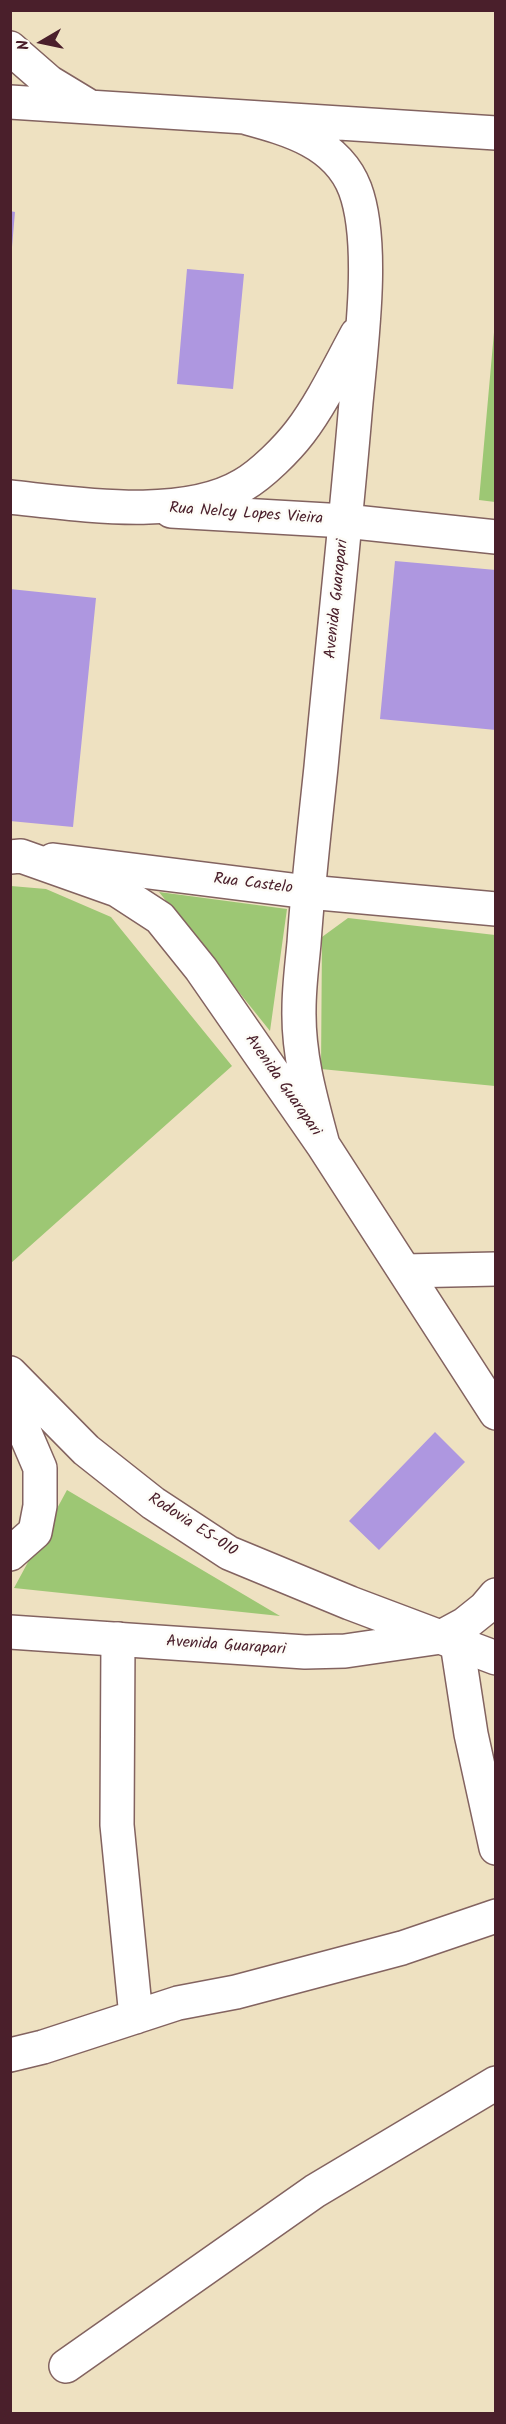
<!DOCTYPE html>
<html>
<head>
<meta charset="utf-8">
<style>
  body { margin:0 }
  #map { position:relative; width:506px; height:2424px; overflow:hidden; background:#eee1c1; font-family:Kalam,sans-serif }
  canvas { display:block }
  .frame { position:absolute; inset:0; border:12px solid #4a1f2b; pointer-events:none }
  .north { position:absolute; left:12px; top:12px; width:60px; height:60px; -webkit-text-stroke:4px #fdfcf7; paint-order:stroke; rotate:261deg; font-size:16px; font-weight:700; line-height:24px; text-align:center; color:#4a1f2b }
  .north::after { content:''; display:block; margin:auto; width:21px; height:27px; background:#4a1f2b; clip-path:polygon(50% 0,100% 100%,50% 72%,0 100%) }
</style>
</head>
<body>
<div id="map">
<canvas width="506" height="2424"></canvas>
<div class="frame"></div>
<div class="north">N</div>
</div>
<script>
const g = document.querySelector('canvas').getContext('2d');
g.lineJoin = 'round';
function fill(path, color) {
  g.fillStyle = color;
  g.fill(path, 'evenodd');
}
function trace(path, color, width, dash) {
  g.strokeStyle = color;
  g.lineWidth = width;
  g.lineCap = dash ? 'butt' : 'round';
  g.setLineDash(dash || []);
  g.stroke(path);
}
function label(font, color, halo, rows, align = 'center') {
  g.font = font + ' Kalam,sans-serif';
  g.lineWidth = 5;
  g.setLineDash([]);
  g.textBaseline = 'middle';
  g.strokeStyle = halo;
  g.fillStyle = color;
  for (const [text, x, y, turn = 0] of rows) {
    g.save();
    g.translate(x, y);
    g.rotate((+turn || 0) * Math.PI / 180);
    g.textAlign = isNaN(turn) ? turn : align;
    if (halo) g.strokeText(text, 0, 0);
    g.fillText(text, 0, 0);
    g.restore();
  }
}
const green = new Path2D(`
  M495 321 496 502H495L479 500Z
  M11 886 46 889 111 917 232 1066 11 1263Z
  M159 892 287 909 270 1031Z
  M348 918 495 935V1086L321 1069 322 937Z
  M67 1490 280 1616 14 1588Z`);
const building = new Path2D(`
  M10 211 15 212 12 247H10Z
  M187 269 244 274 233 389 177 384Z
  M395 561 496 570V730L380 719Z
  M10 589 96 598 73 827 10 821Z
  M435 1432 465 1462 379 1550 349 1521Z`);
const street = new Path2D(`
  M171 511 345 521 496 537
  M53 860 308 892 496 909
  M405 1271 496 1269
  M118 1639 117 1825 136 2017
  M457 1643 471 1734 496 1848
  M10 2055 43 2047 178 2003 236 1992 402 1948 496 1916
  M66 2366 315 2191 496 2083`);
const secondary = new Path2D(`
  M10 48 49 82 87 105
  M10 102 496 133
  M244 117C288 129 337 142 355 189 376 245 360 353 355 414 345 532 332 649 321 767 315 825 308 884 304 943 302 965 299 987 299 1009 298 1056 311 1100 323 1145
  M10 497C78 504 183 521 243 485 262 474 287 449 300 432 322 403 339 367 357 334
  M10 857 21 856 117 890 160 918 201 969 323 1145 496 1413
  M10 1373 86 1450 153 1503 229 1553 350 1603 496 1658
  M10 1398 40 1468V1506L35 1532 10 1554
  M10 1632 305 1652 345 1651 441 1637 465 1624 485 1608 496 1595`);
const streetNames = [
  ["Rua Nelcy Lopes Vieira",246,515,4],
  ["Avenida Guarapari",338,599,-84],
  ["Rua Castelo",253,885,7],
  ["Avenida Guarapari",282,1086,55],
  ["Rodovia ES-010",192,1526,33],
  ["Avenida Guarapari",226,1647,4]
];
fill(green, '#9dc774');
fill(building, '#ae97e0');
trace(street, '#836360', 36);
trace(secondary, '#836360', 36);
trace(street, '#fff', 33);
trace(secondary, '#fff', 33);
label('16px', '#4a1f2b', '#fdfcf7', streetNames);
</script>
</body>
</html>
